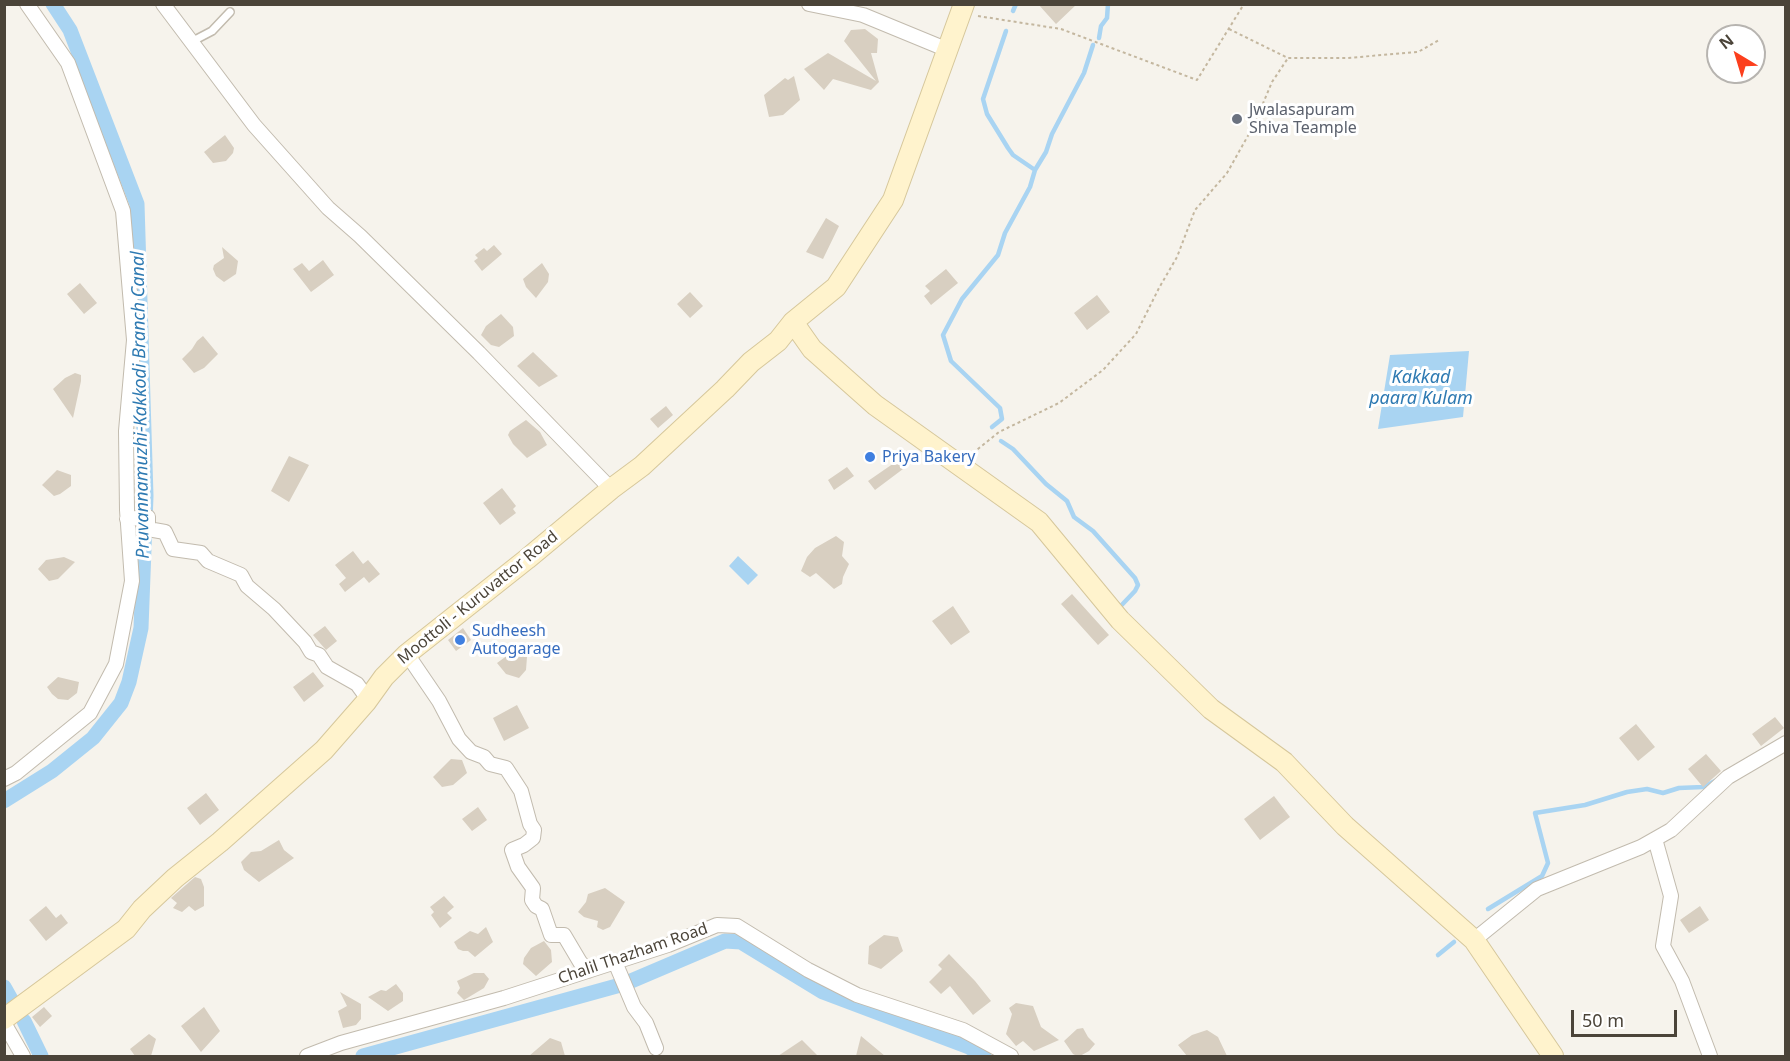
<!DOCTYPE html>
<html>
<head>
<meta charset="utf-8">
<style>
  body { margin:0 }
  #map { position:relative; width:1790px; height:1061px; overflow:hidden; background:#f6f3ec; font-family:"Noto Sans",sans-serif }
  canvas { display:block }
  .frame { position:absolute; inset:0; border:6px solid #4b4439; pointer-events:none }
  .north { position:absolute; left:1706px; top:24px; width:60px; height:60px; box-sizing:border-box; background:#fff; border:2px solid #b7b4b0; border-radius:50%; rotate:322deg; font-size:16px; font-weight:700; line-height:24px; text-align:center; color:#4b4439 }
  .north::after { content:''; display:block; margin:auto; width:21px; height:27px; background:#fc3f1d; clip-path:polygon(50% 0,100% 100%,50% 72%,0 100%) }
  .scale { position:absolute; left:1571px; top:1010px; width:106px; height:27px; box-sizing:border-box; border:3px solid #4b4439; border-top:0; padding-left:8px; font-size:18px; line-height:21px; white-space:nowrap; color:#4b4439; -webkit-text-stroke:4px #fff; paint-order:stroke }
</style>
</head>
<body>
<div id="map">
<canvas width="1790" height="1061"></canvas>
<div class="frame"></div>
<div class="north">N</div>
<div class="scale">50 m</div>
</div>
<script>
const g = document.querySelector('canvas').getContext('2d');
g.lineJoin = 'round';
function fill(path, color) {
  g.fillStyle = color;
  g.fill(path, 'evenodd');
}
function trace(path, color, width, dash) {
  g.strokeStyle = color;
  g.lineWidth = width;
  g.lineCap = dash ? 'butt' : 'round';
  g.setLineDash(dash || []);
  g.stroke(path);
}
function label(font, color, halo, rows, align = 'center') {
  g.font = font + ' "Noto Sans",sans-serif';
  g.lineWidth = 6;
  g.setLineDash([]);
  g.textBaseline = 'middle';
  g.strokeStyle = halo;
  g.fillStyle = color;
  for (const [text, x, y, turn = 0] of rows) {
    g.save();
    g.translate(x, y);
    g.rotate((+turn || 0) * Math.PI / 180);
    g.textAlign = isNaN(turn) ? turn : align;
    if (halo) g.strokeText(text, 0, 0);
    g.fillText(text, 0, 0);
    g.restore();
  }
}
const water = new Path2D(`
  M1469 351 1463 417 1378 429 1390 355Z
  M738 556 758 575 748 585 729 566Z`);
const stream = new Path2D(`
  M1013 11 1016 4
  M1099 38 1101 26 1107 18 1108 4
  M1035 170 1046 152 1052 134 1084 73 1093 45
  M992 427 1002 419 1000 408 951 361 943 335 962 299 998 255 1005 233 1030 187 1035 170 1013 155 1008 148 987 114 983 99 1006 31
  M1001 441 1013 449 1046 484 1067 501 1074 517 1093 531 1135 578 1138 585 1135 591 1117 610
  M1488 909 1542 876 1548 863 1535 813 1585 805 1627 792 1647 789 1663 793 1679 788 1703 787 1717 780
  M1438 955 1454 942`);
const canal = new Path2D(`
  M4 801 52 771 93 738 121 703 129 682 141 628 146 496 137 204 70 30 53 4
  M4 987 13 1003
  M24 1021 41 1056
  M363 1056 624 984 725 941 741 942 823 992 969 1047 984 1056`);
const building = new Path2D(`
  M1038 4H1077L1056 24Z
  M865 29 878 39 877 53H871L879 82 871 90 833 79 824 90 804 69 828 53 876 81 844 41 851 30Z
  M794 76 800 100 783 115 769 117 764 95 785 78 788 80Z
  M225 135 234 148 233 153 226 161 213 163 204 152Z
  M826 218 839 226 823 259 806 252Z
  M494 245 502 254 482 271 474 261 478 258 475 255 484 248 487 251Z
  M222 247 238 261 236 274 224 282 216 276 213 269 214 265 224 258Z
  M323 260 334 275 311 292 293 269 302 263 309 271Z
  M542 263 549 274 548 282 536 298 526 287 523 279Z
  M946 269 958 283 931 305 924 296 930 291 925 286Z
  M80 283 97 303 84 314 67 294Z
  M690 292 703 306 690 318 677 304Z
  M1097 295 1110 312 1087 330 1074 313Z
  M501 314 513 327 514 336 499 347 491 345 481 335 486 326Z
  M203 336 218 354 204 368 194 373 182 359 192 349 197 341Z
  M533 352 558 376 539 387 517 366Z
  M75 373 81 375V381L73 418 53 389 65 378Z
  M666 406 673 415 658 428 650 419Z
  M526 420 540 432 547 445 527 458 513 444 508 435 510 431Z
  M289 456 309 465 289 502 271 491Z
  M897 461 903 469 875 490 868 481Z
  M847 467 854 476 834 490 828 480Z
  M57 470 71 475V486L60 494 54 496 42 485Z
  M502 488 516 506 513 509 516 513 500 525 483 503Z
  M836 536 844 542 842 556 849 564 843 577 842 584 834 589 816 573 810 577 801 571 807 557 815 548Z
  M353 551 363 564 368 560 380 574 369 583 364 577 345 592 339 584 346 578 335 565Z
  M64 557 75 562 58 579 49 581 38 569 46 560Z
  M1072 594 1109 635 1098 645 1061 604Z
  M953 606 970 632 951 645 932 621Z
  M325 626 337 641 326 650 313 635Z
  M463 628 471 640 456 651 448 640Z
  M515 650 527 657 526 670 519 678 506 674 497 663Z
  M313 672 324 686 304 702 293 687Z
  M58 677 79 682 77 693 68 700 58 699 52 694 47 687Z
  M517 705 529 728 504 741 493 718Z
  M1775 717 1784 728 1761 746 1752 734Z
  M1636 724 1655 747 1638 761 1619 738Z
  M1706 754 1721 771 1703 787 1688 769Z
  M451 759 462 760 467 773 453 785 442 787 433 777Z
  M206 793 219 810 200 825 187 808Z
  M1274 796 1290 817 1260 840 1244 819Z
  M478 807 487 820 472 831 462 819Z
  M279 840 284 850 294 858 259 882 244 870 241 862 251 852 261 851Z
  M195 877 201 879 204 887V906L195 911 189 906 182 912 173 908 177 903 171 898Z
  M605 888 625 902 610 927 603 930 597 927 598 921 584 917 578 912 586 902 588 894Z
  M444 896 454 907 447 913 452 918 440 928 431 915 434 912 430 907Z
  M46 906 56 918 61 914 68 923 46 941 29 920Z
  M1700 906 1709 920 1689 933 1680 920Z
  M486 927 493 942 475 957 468 951H463L458 949 454 942 470 931 478 934Z
  M884 935 898 937 903 951 881 969 868 964 869 946Z
  M544 941 551 950 552 962 536 976 523 964 524 958 531 948Z
  M949 954 975 981 991 1001 973 1015 950 986 941 994 929 982 942 969 938 965Z
  M474 973H484L489 979 484 988 464 1000 457 993 460 988 457 981Z
  M396 984 403 993V1001L388 1011 368 997 381 990 386 991Z
  M340 992 361 1004V1019L356 1025 343 1028 338 1011 347 1006Z
  M1016 1003 1033 1006 1041 1027 1059 1040 1034 1051 1023 1041 1016 1046 1006 1034 1012 1014 1009 1008Z
  M44 1007 52 1016 40 1027 32 1017Z
  M204 1007 220 1031 201 1052 181 1026Z
  M1083 1028 1088 1037 1095 1044 1089 1051 1080 1056H1077L1073 1054 1064 1041 1077 1029Z
  M1207 1030 1218 1037 1227 1056H1187L1178 1045 1192 1035Z
  M149 1034 156 1039 151 1056H135L130 1049Z
  M861 1036 885 1056H856Z
  M550 1038 561 1042 565 1056H529Z
  M802 1040 818 1056H778Z`);
const path = new Path2D(`
  M978 16 1061 29 1197 80 1244 4
  M1229 29 1288 58H1347L1418 52 1439 40
  M973 453 999 432 1059 403 1103 370 1136 334 1159 288 1177 257 1195 210 1227 173 1254 125 1272 82 1288 58`);
const lane = new Path2D(`
  M191 42 212 31 230 12`);
const street = new Path2D(`
  M163 4 254 125 328 208 360 236 479 353 611 489
  M809 4 863 15 948 50
  M127 519 148 517V529L165 532 173 549 201 553 208 561 241 575 247 586 274 609 305 642 311 652 319 655 327 667 357 684 365 695 370 696
  M407 654 439 701 459 739 471 752 484 757 490 764 506 768 521 791 530 824 534 830 533 838 524 845 512 850 518 867 533 888 532 900 536 906 542 909 551 935H564L580 962 588 971
  M4 779 16 773 90 713 116 664 132 581 127 510 126 431 134 340 123 211 68 63 27 4
  M1655 839 1671 896 1663 946 1682 981 1710 1056
  M1474 940 1537 889 1641 847 1671 830 1728 777 1786 743
  M615 962 634 1007 646 1023 656 1048
  M4 1023 23 1056
  M307 1056 341 1043 504 998 668 945 717 925 737 926 808 970 857 995 963 1030 1011 1056`);
const secondary = new Path2D(`
  M793 322 812 349 875 405 1039 522 1120 620 1211 709 1284 762 1345 826 1474 940 1553 1056
  M4 1019 126 929 142 909 175 878 220 842 324 750 366 702 384 677 407 654 527 559 611 489 642 466 725 389 751 362 778 341 793 322 836 287 893 200 964 4`);
const markers = [
  [1237,119,6,"#6b7280"],
  [870,457,6,"#3f7fe0"],
  [460,640,6,"#3f7fe0"]
];
const worshipNames = [
  ["Jwalasapuram",1249,110],
  ["Shiva Teample",1249,128]
];
const shopNames = [
  ["Priya Bakery",882,457],
  ["Sudheesh",472,631],
  ["Autogarage",472,649]
];
const streetNames = [
  ["Moottoli - Kuruvattor Road",478,598,-39],
  ["Chalil Thazham Road",633,954,-19]
];
const waterNames = [
  ["Kakkad",1421,378],
  ["paara Kulam",1421,399],
  ["Pruvannamuzhi-Kakkodi Branch Canal",141,405,-91]
];
fill(water, '#a9d4f2');
trace(stream, '#a9d4f2', 4.5);
trace(canal, '#a9d4f2', 15);
fill(building, '#d8cfc1');
trace(lane, '#c2bbae', 10);
trace(street, '#c2bbae', 16);
trace(secondary, '#d6c79b', 22);
trace(path, '#c4b79f', 2, [3, 3]);
trace(lane, '#fff', 7);
trace(street, '#fff', 14);
trace(secondary, '#fff3cd', 20);
for (const [x, y, r, color] of markers) {
  const dot = new Path2D();
  dot.arc(x, y, r, 0, 2 * Math.PI);
  g.fillStyle = color;
  g.fill(dot);
  trace(dot, '#fff', 2);
}
label('16px', '#5b616d', '#fff', worshipNames, 'left');
label('16px', '#366cbe', '#fff', shopNames, 'left');
label('16px', '#4b4439', '#fff', streetNames);
label('italic 18px', '#2e7ab2', '#fff', waterNames);
</script>
</body>
</html>
